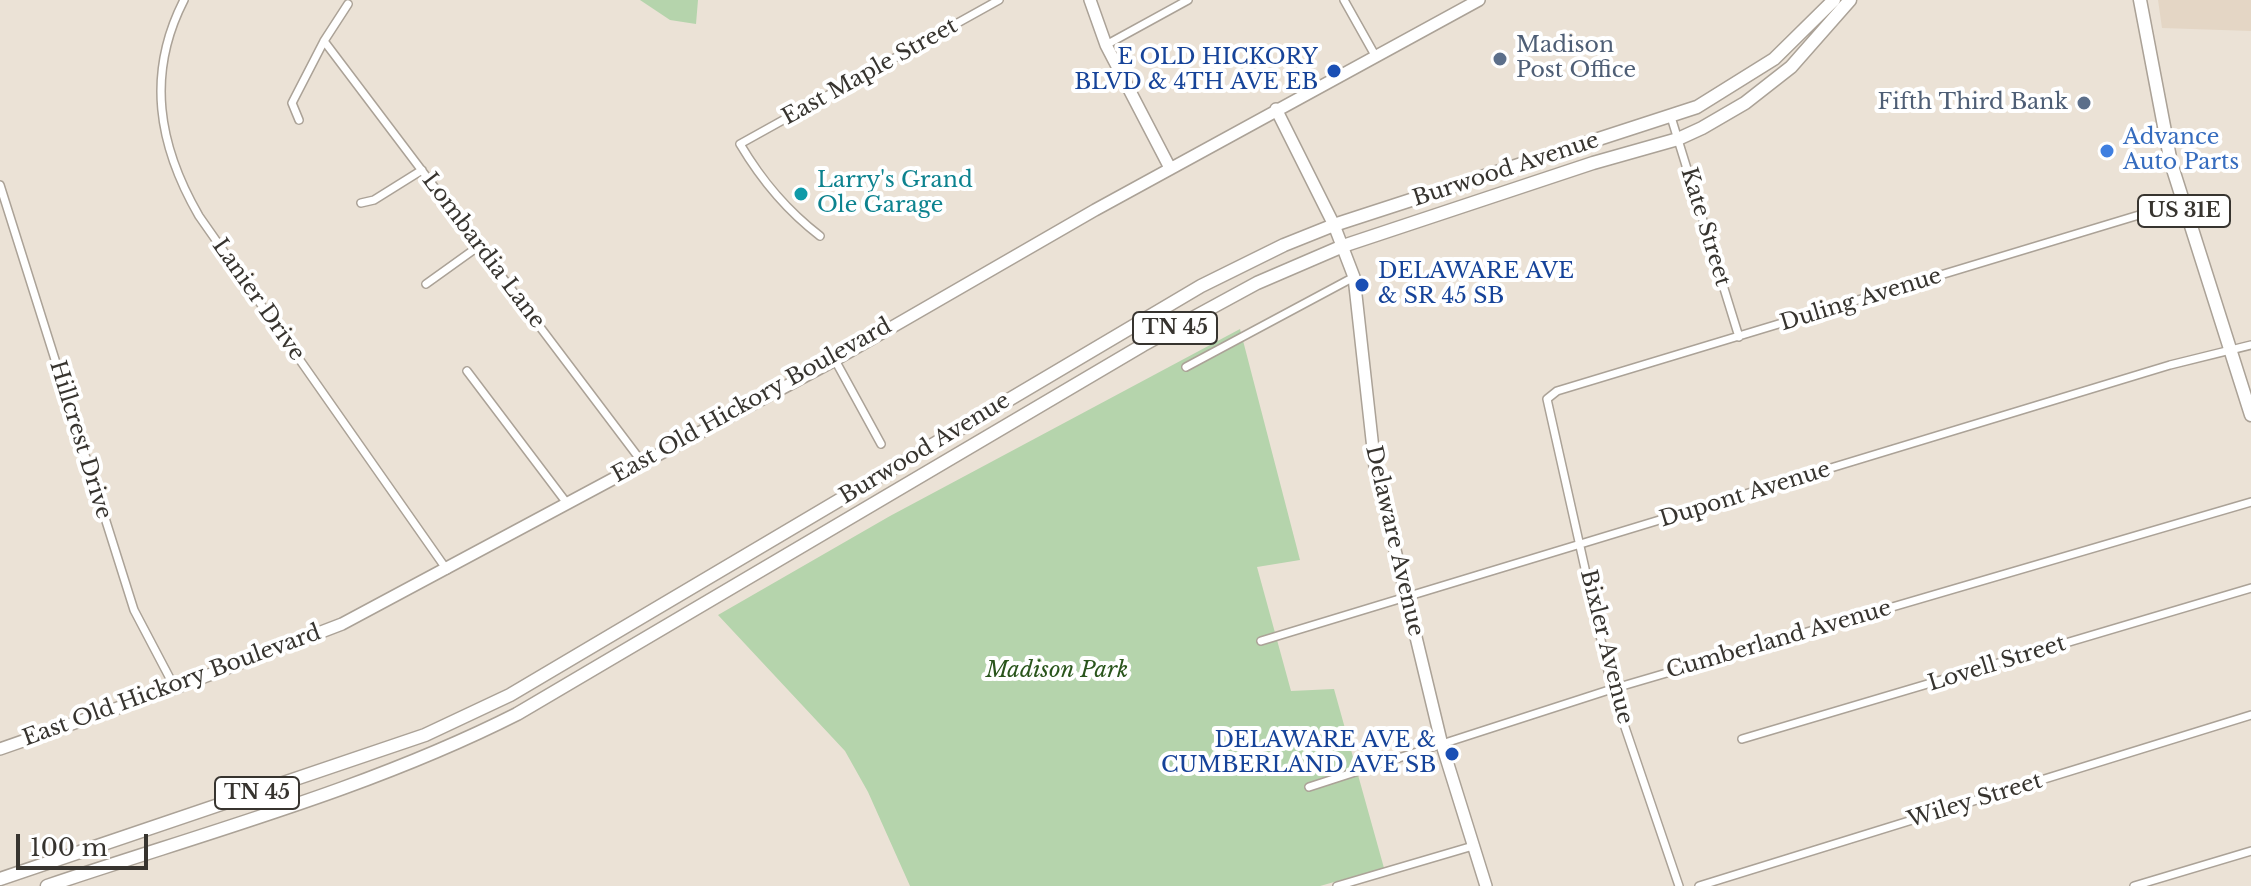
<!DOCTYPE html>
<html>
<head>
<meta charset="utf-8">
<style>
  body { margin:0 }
  #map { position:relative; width:2251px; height:886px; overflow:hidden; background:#ebe2d6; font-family:"Libre Baskerville",serif }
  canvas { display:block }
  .scale { position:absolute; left:16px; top:834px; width:132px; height:36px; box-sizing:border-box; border:4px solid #37342f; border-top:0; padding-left:10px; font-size:24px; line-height:28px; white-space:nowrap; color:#37342f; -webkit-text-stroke:6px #fff; paint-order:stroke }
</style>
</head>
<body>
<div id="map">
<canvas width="2251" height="886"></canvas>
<div class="scale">100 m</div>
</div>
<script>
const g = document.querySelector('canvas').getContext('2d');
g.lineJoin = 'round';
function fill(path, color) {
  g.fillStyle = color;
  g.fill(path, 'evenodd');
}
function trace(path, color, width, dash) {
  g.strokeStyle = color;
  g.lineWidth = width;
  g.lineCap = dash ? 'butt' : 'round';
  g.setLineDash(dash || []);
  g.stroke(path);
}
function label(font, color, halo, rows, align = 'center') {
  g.font = font + ' "Libre Baskerville",serif';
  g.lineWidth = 8;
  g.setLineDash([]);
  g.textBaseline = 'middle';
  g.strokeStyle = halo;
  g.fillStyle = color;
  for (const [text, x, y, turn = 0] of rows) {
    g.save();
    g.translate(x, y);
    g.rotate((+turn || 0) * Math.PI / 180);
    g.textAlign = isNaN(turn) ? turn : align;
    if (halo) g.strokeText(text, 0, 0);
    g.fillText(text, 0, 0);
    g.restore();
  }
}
const built = new Path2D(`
  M2158 0H2251V31L2162 28Z`);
const green = new Path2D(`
  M640 0H698L696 24 670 20Z
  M1240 329 1300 560 1257 567 1291 691 1334 689 1384 868 1320 886H910L868 792 845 751 718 615 890 516Z`);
const street = new Path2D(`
  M184 0C146 74 158 145 199 216L447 570
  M1344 0 1376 57
  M324 41 642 462
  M1106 45 1188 0
  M1671 117 1739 337
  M299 120 292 103 324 41 348 4
  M0 185 134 610 175 688
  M361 203 374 200 422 170
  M820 236C786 210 762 181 740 144L999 0
  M426 284 479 246
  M835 360 881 444
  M1186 367 1354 277
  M467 371 566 502
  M1261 641 2170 365 2251 345
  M1742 739 2251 588
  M1309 787 1612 689 2251 502
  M1337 886 1473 846
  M1679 886 1612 689 1547 399 1557 391 2182 202
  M1699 886 2251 715
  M2134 886 2251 851`);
const secondary = new Path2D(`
  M1090 0 1106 45 1170 168
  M1276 109 1334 225 1354 277 1375 467 1442 745 1486 886
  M0 749 175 688 342 624 835 360 1095 210 1479 0`);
const primary = new Path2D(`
  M2140 0 2171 163 2251 415
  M0 879 425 735 510 695 1201 286 1284 245 1334 225 1697 107 1774 59 1834 0
  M47 886C204 833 369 789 517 714L1143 345 1257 283 1343 246 1593 163 1678 139 1702 128 1745 103 1791 67 1850 0`);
const markers = [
  [1500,59,8,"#5c6f8a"],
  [1334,71,8,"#1a4fb4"],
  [2084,103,8,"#5c6f8a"],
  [2107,151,8,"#3f7fe0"],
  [801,194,8,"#0f9aa8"],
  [1362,285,8,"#1a4fb4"],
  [1452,754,8,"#1a4fb4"]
];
const shields = [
  [2184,211,92],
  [1175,328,84],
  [257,793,84]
];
const shieldNames = [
  ["US 31E",2184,211],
  ["TN 45",1175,328],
  ["TN 45",257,793]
];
const serviceNames = [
  ["Madison",1516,46],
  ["Post Office",1516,71],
  ["Fifth Third Bank",2068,103,"right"]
];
const transitNames = [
  ["E OLD HICKORY",1318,58],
  ["BLVD & 4TH AVE EB",1318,83],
  ["DELAWARE AVE",1378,272,"left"],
  ["& SR 45 SB",1378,297,"left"],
  ["DELAWARE AVE &",1436,741],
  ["CUMBERLAND AVE SB",1436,766]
];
const streetNames = [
  ["East Maple Street",870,72,-29],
  ["Burwood Avenue",1506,170,-18],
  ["Kate Street",1705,227,73],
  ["Lombardia Lane",483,251,53],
  ["Lanier Drive",258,300,55],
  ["Duling Avenue",1861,300,-17],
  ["East Old Hickory Boulevard",752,401,-29],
  ["Hillcrest Drive",80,440,73],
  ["Burwood Avenue",925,449,-31],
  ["Dupont Avenue",1745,495,-17],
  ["Delaware Avenue",1394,541,77],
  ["Cumberland Avenue",1779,640,-16],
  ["Bixler Avenue",1606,647,76],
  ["Lovell Street",1997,664,-17],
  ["East Old Hickory Boulevard",172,686,-20],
  ["Wiley Street",1975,801,-17]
];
const shopNames = [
  ["Advance",2123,138],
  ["Auto Parts",2123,163]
];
const cultureNames = [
  ["Larry's Grand",817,181],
  ["Ole Garage",817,206]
];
const parkNames = [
  ["Madison Park",1057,671]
];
fill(built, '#e4d6c5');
fill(green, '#b5d4ac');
trace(street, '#aba297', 10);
trace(secondary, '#aba297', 14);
trace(primary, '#aba297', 15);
trace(street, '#fff', 7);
trace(secondary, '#fff', 11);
trace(primary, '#fff', 12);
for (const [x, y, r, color] of markers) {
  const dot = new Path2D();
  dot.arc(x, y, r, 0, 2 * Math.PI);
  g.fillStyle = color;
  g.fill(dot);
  trace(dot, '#fff', 3);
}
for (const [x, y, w] of shields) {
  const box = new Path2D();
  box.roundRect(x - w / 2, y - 16, w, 32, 6);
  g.fillStyle = '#fff';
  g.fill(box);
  trace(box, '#37342f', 2);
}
label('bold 20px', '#37342f', null, shieldNames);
label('22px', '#4e5e75', '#fff', serviceNames, 'left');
label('22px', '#164399', '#fff', transitNames, 'right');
label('22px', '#37342f', '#fff', streetNames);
label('22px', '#366cbe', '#fff', shopNames, 'left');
label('22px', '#0d838f', '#fff', cultureNames, 'left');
label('italic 22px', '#2a551c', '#fff', parkNames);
</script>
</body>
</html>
